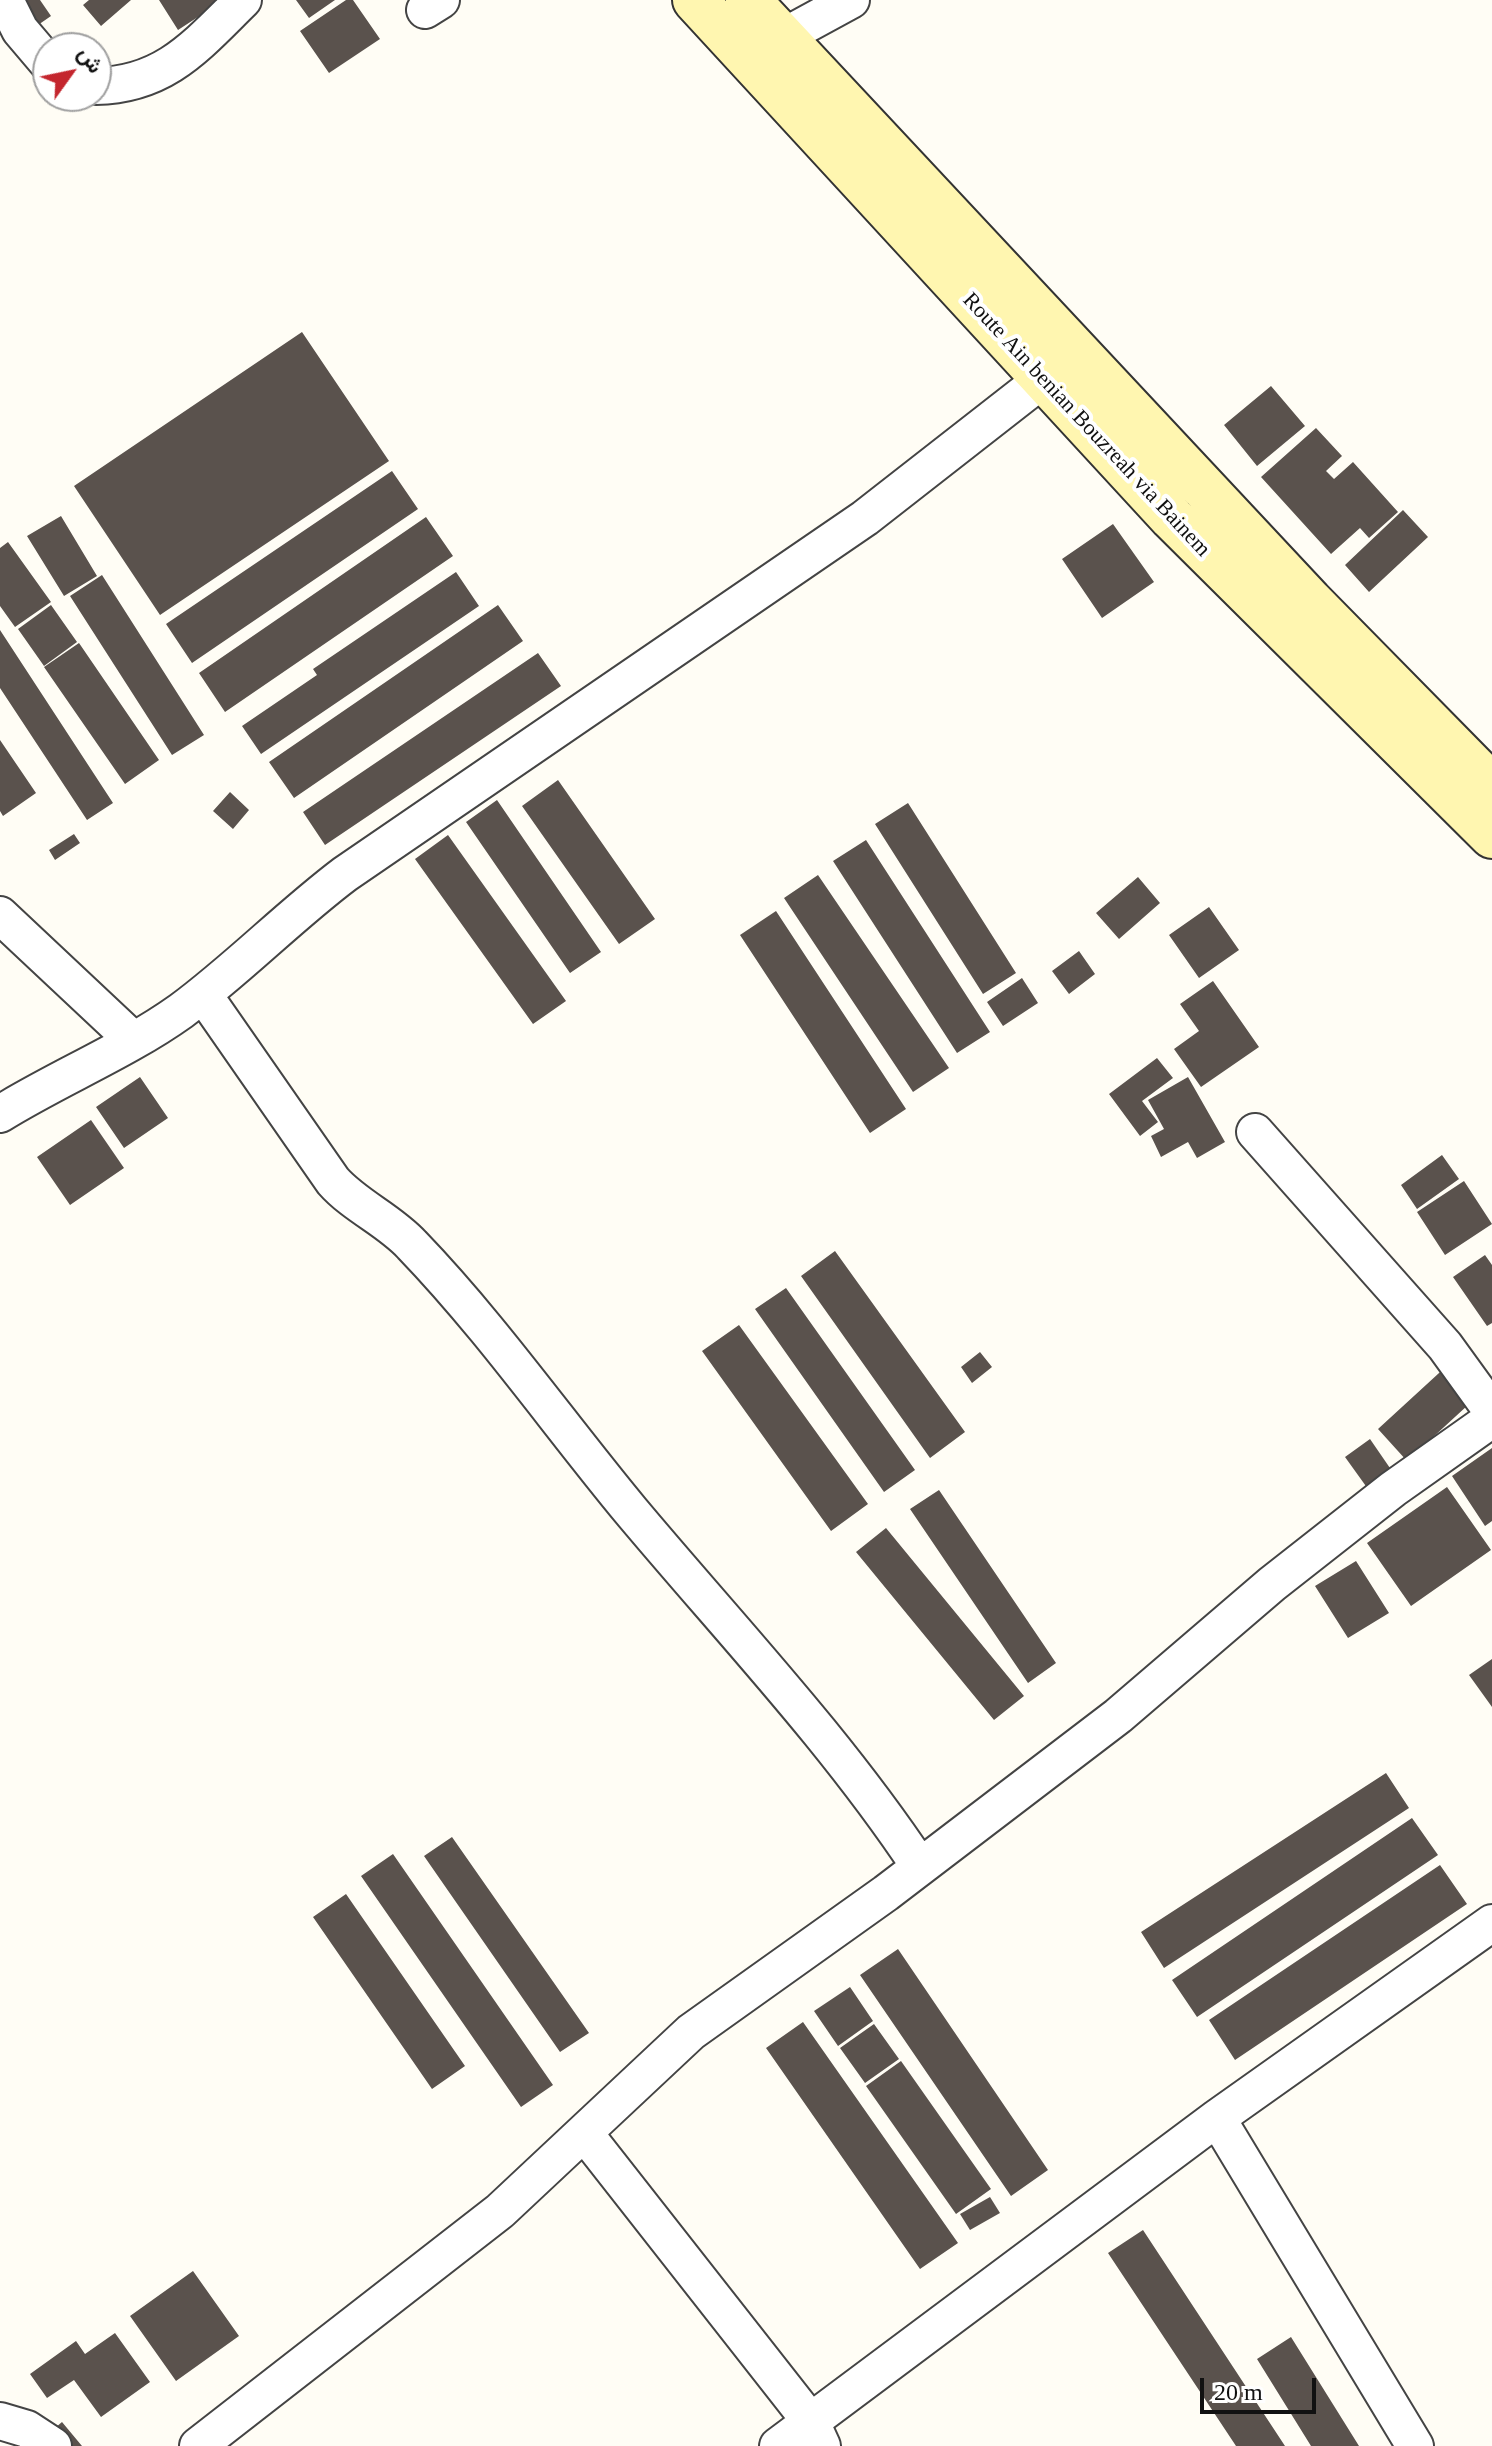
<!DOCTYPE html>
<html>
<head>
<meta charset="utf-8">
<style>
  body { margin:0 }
  #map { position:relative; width:1492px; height:2446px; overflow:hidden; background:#fffdf5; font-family:"Times New Roman",Vazirmatn,serif }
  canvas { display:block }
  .north { position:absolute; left:32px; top:32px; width:80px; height:80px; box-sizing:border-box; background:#fff; border:2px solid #a0a0a0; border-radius:50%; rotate:57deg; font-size:22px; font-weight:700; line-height:32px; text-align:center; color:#111 }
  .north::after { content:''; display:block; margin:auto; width:28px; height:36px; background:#c4262e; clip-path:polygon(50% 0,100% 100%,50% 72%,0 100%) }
  .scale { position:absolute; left:1200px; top:2378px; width:116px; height:36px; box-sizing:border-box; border:4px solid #111; border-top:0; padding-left:10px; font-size:24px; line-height:28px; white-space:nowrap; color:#111; -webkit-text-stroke:6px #fff; paint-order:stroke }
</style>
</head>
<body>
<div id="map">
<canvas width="1492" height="2446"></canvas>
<div class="north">ش</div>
<div class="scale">20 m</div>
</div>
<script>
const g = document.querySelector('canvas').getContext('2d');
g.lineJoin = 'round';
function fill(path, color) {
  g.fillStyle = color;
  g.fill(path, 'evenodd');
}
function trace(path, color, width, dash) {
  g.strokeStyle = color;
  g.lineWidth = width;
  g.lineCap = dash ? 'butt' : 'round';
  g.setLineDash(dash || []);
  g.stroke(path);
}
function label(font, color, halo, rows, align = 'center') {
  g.font = font + ' "Times New Roman",serif';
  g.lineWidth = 8;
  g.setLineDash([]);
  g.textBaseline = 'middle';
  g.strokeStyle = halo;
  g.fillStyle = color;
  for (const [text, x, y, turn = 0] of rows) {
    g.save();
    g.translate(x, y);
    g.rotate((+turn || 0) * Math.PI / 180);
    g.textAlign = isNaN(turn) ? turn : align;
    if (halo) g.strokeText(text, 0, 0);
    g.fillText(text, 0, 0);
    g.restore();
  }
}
const building = new Path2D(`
  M0 0H40L51 16 25 34Z
  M89 0H131L101 26 83 5Z
  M159 0H224L178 30Z
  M296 0H335L309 18Z
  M346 0H353L380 39 329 73 300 31Z
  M302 332 389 461 160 615 74 486Z
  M1271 386 1305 426 1257 466 1224 425Z
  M1316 428 1342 456 1326 471 1334 479 1353 462 1398 512 1369 538 1360 528 1331 554 1261 477Z
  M392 471 418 509 192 663 166 624Z
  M1403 510 1428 537 1369 592 1345 565Z
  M61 516 97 576 64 596 27 536Z
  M426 517 453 556 225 712 199 673Z
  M1113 524 1154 582 1102 618 1062 559Z
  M8 542 51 602 15 627 0 606V548Z
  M456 572 479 606 261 754 242 726 317 675 313 669Z
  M102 575 204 735 172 755 70 596Z
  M51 605 77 642 44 666 18 629Z
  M498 605 523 641 294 798 269 762Z
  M0 630 113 803 87 820 0 688Z
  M79 643 159 760 125 784 44 667Z
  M538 653 561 686 325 845 303 812Z
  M0 740 36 793 3 816 0 811Z
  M558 780 655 919 619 944 522 806Z
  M230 792 249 810 233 829 213 811Z
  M497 800 601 952 570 973 466 822Z
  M908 803 1016 973 983 994 875 824Z
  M74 834 80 843 55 860 49 850Z
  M448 835 566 1001 533 1024 415 859Z
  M866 840 990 1032 957 1053 833 861Z
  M818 875 949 1068 913 1092 784 898Z
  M1138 877 1160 903 1119 939 1096 913Z
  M1209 907 1239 950 1199 978 1169 935Z
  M776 911 906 1109 870 1133 740 935Z
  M1079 951 1095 974 1069 994 1052 971Z
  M1022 978 1038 1003 1003 1026 987 1002Z
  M1213 981 1259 1047 1201 1087 1174 1049 1199 1031 1180 1004Z
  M1157 1058 1173 1078 1142 1101 1158 1122 1140 1136 1109 1094Z
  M140 1077 168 1118 124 1148 96 1107Z
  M1188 1077 1225 1142 1197 1158 1188 1142 1161 1157 1151 1136 1164 1129 1148 1100Z
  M91 1120 124 1168 70 1205 37 1157Z
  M1442 1155 1459 1179 1417 1209 1401 1185Z
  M1464 1181 1492 1224 1445 1255 1417 1212Z
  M835 1251 965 1432 930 1458 801 1276Z
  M1485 1255 1492 1265V1323L1487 1326 1453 1277Z
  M786 1288 915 1470 884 1492 755 1309Z
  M739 1325 868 1504 831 1531 702 1351Z
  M1463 1351 1492 1383 1407 1461 1378 1429Z
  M980 1352 992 1367 972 1383 961 1367Z
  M1370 1439 1392 1471 1368 1489 1345 1457Z
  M1492 1448V1521L1485 1526 1452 1476Z
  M1447 1487 1491 1550 1411 1606 1367 1543Z
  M939 1490 1056 1663 1028 1683 910 1509Z
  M886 1528 1024 1696 994 1720 856 1552Z
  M1356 1561 1389 1613 1348 1638 1315 1586Z
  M1492 1659V1707L1469 1675Z
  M1386 1773 1409 1808 1164 1968 1141 1932Z
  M1412 1818 1438 1855 1197 2017 1172 1980Z
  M452 1837 589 2033 560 2052 424 1856Z
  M393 1854 553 2085 521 2107 361 1876Z
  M1440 1865 1467 1904 1235 2060 1209 2020Z
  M346 1894 465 2066 432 2089 313 1917Z
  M898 1949 1048 2170 1011 2196 860 1975Z
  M850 1987 873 2021 838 2046 814 2011Z
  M803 2022 958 2243 920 2269 766 2048Z
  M874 2024 899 2059 865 2083 840 2048Z
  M901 2061 991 2189 956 2214 866 2086Z
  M990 2197 1000 2213 970 2230 960 2214Z
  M1143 2230 1285 2446H1236L1108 2253Z
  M193 2271 239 2336 176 2381 130 2316Z
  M115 2333 150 2382 101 2417 74 2380 47 2398 30 2374 76 2341 85 2354Z
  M1291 2337 1359 2446H1311L1257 2359Z
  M62 2422 82 2446H34Z`);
const minor = new Path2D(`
  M5 0 20 30 48 63
  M425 10 441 0
  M783 37 851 0
  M96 86C165 85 197 45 243 0
  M0 915 132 1039
  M203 994 333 1181C355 1206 389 1220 412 1245 491 1327 558 1423 631 1511 729 1628 835 1739 920 1867
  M0 1114C58 1078 125 1051 181 1011 238 969 288 917 345 874L865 518 1043 379 1063 359
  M1255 1132 1445 1346 1492 1411
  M1217 2118 1415 2446
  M585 2134 811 2422 822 2446
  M0 2421 27 2429 53 2446
  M198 2446 500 2211 691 2032 886 1893 1118 1716 1272 1584 1393 1489 1492 1419
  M778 2446 1217 2118 1492 1923`);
const secondary = new Path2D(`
  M695 0 1172 518 1492 836
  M748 0 1310 601 1492 786`);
const streetNames = [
  ["Route Ain benian Bouzreah via Bainem",1086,425,47]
];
fill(building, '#5a524d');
trace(minor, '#444', 40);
trace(secondary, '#333', 48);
trace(minor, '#fff', 36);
trace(secondary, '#fff6b0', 44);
label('22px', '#111', '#fff', streetNames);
</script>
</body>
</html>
